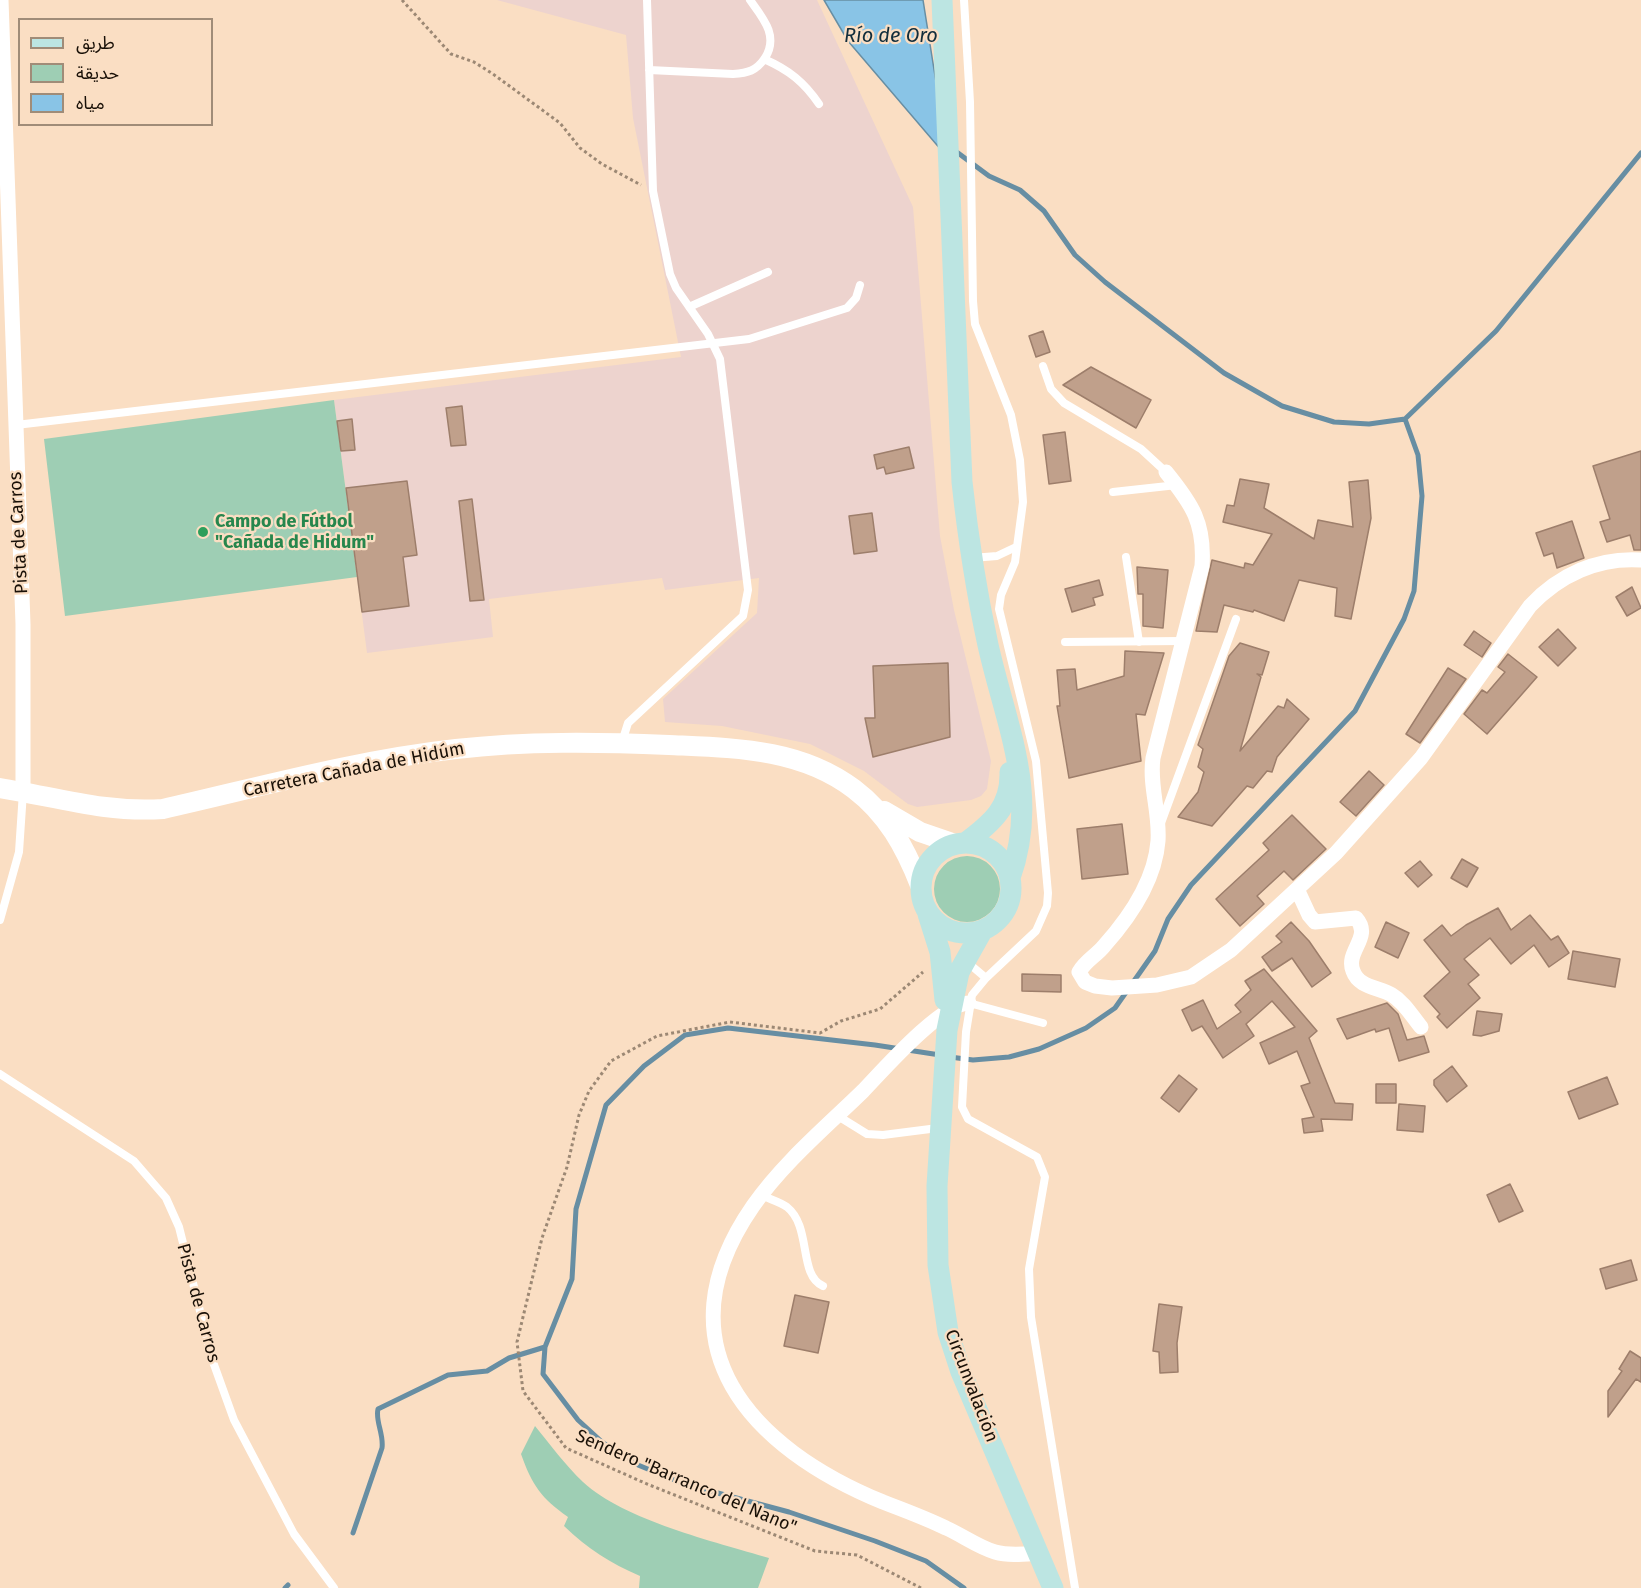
<!DOCTYPE html>
<html>
<head>
<meta charset="utf-8">
<style>
  body { margin:0 }
  #map { position:relative; width:1641px; height:1588px; overflow:hidden; background:#fadec3; font-family:"Fira Sans","Noto Sans Arabic",sans-serif }
  canvas { display:block }
  .legend { position:absolute; left:18px; top:18px; width:195px; height:108px; box-sizing:border-box; background:#fadec3; border:2px solid #a08c78; margin:0; padding:8px 10px; list-style:none; font-size:18px; color:#191007 }
  .legend li { display:flex; align-items:center; gap:12px; height:30px }
  .legend b { width:30px; border:2px solid #a08c78 }
</style>
</head>
<body>
<div id="map">
<canvas width="1641" height="1588"></canvas>
<ul class="legend">
<li><b style="height:8px;background:#bce5e2"></b>طريق</li>
<li><b style="height:16px;background:#9eceb4"></b>حديقة</li>
<li><b style="height:16px;background:#89c4e6"></b>مياه</li>
</ul>
</div>
<script>
const g = document.querySelector('canvas').getContext('2d');
g.lineJoin = 'round';
function fill(path, color) {
  g.fillStyle = color;
  g.fill(path, 'evenodd');
}
function trace(path, color, width, dash) {
  g.strokeStyle = color;
  g.lineWidth = width;
  g.lineCap = dash ? 'butt' : 'round';
  g.setLineDash(dash || []);
  g.stroke(path);
}
function label(font, color, halo, rows, align = 'center') {
  g.font = font + ' "Fira Sans",sans-serif';
  g.lineWidth = 4.5;
  g.setLineDash([]);
  g.textBaseline = 'middle';
  g.strokeStyle = halo;
  g.fillStyle = color;
  for (const [text, x, y, turn = 0] of rows) {
    g.save();
    g.translate(x, y);
    g.rotate((+turn || 0) * Math.PI / 180);
    g.textAlign = isNaN(turn) ? turn : align;
    if (halo) g.strokeText(text, 0, 0);
    g.fillText(text, 0, 0);
    g.restore();
  }
}
const commercial = new Path2D(`
  M497 0H817L913 207 940 536 954 610 991 761 987 789 981 796 971 800 917 807 908 804 864 771 810 744 722 726 665 722 663 699 757 613 759 578 665 590 662 578 489 599 493 637 367 653 334 400 681 357 633 118 626 35Z`);
const green = new Path2D(`
  M334 400 357 577 65 616 44 439Z
  M934 889a33 33 0 1 1 66 0a33 33 0 1 1-66 0Z
  M535 1426C550 1444 565 1465 583 1482 624 1520 715 1542 769 1558L758 1588H639L640 1576C610 1563 588 1549 564 1526L568 1517C541 1498 532 1485 521 1454Z`);
const water = new Path2D(`
  M824 0H923L948 158 848 41Z`);
const stream = new Path2D(`
  M954 150 989 176 1020 190 1044 211 1075 255 1105 282 1224 373 1282 406 1334 422 1369 424 1405 419 1496 331 1641 153
  M940 1055 875 1045 728 1028 685 1035 644 1066 606 1105 576 1209 572 1279 545 1347 543 1374 578 1420 602 1442 638 1465 684 1484 789 1512 875 1541 926 1561 964 1588
  M950 1057 973 1060 1009 1057 1039 1049 1086 1028 1115 1008 1155 951 1168 919 1191 885 1355 711 1404 619 1414 591 1422 496 1418 455 1405 419
  M353 1533 382 1448C384 1434 375 1421 378 1409L448 1375 487 1371 509 1358 545 1347
  M285 1588 288 1585`);
const building = new Path2D(`
  M1043 331 1050 352 1036 357 1029 336Z
  M1091 367 1151 400 1136 428 1063 385Z
  M462 406 466 445 451 446 446 408Z
  M352 419 355 450 341 451 337 421Z
  M1065 432 1071 481 1049 484 1043 435Z
  M909 447 914 468 886 474 884 467 877 469 874 455Z
  M1641 451V550H1634L1630 535 1607 542 1600 522 1610 519 1593 466Z
  M1240 479 1269 484 1264 508 1314 539 1318 520 1353 527 1349 482 1368 480 1371 518 1351 619 1335 616 1337 588 1299 580 1284 621 1254 610 1253 612 1224 605 1217 632 1196 631 1212 560 1244 568 1245 563 1253 565 1272 534 1223 522 1227 505 1234 506Z
  M407 481 417 555 403 557 409 606 362 612 346 488Z
  M472 499 484 600 470 601 459 501Z
  M872 513 877 551 854 554 849 516Z
  M1572 521 1584 558 1557 568 1553 553 1544 556 1536 533Z
  M1137 567 1168 570 1163 628 1143 626V594H1138Z
  M1099 580 1103 595 1093 598 1095 605 1072 612 1065 589Z
  M1632 587 1641 608 1627 616 1616 597Z
  M1558 629 1576 648 1558 666 1539 647Z
  M1474 631 1491 643 1482 657 1464 645Z
  M1240 643 1269 652 1262 675 1257 674 1261 677 1240 751 1278 706 1284 708 1287 699 1309 719 1277 757 1272 772 1267 771 1253 788 1247 786 1212 826 1178 817 1198 792 1204 772 1198 767 1203 749 1198 745 1229 656Z
  M1125 651 1164 653 1145 715 1136 714 1141 761 1069 778 1057 706H1060L1057 670 1075 669 1077 690 1124 676Z
  M1508 654 1537 677 1487 734 1464 714 1482 690 1487 693 1505 672 1498 667Z
  M948 663 950 737 873 757 865 718H875L873 666Z
  M1448 668 1466 679 1420 743 1406 734Z
  M1369 771 1384 785 1356 816 1340 802Z
  M1292 815 1326 849 1293 880 1284 871 1257 896 1264 904 1240 926 1216 899 1269 850 1263 843Z
  M1122 824 1128 874 1082 879 1077 829Z
  M1462 859 1478 868 1467 887 1451 878Z
  M1420 861 1432 875 1418 887 1405 873Z
  M1498 908 1511 930 1530 915 1551 940 1558 936 1569 953 1549 967 1534 945 1511 964 1490 938 1464 959 1479 975 1468 984 1480 998 1447 1028 1437 1017 1440 1014 1424 996 1450 972 1424 940 1442 925 1451 936 1466 925Z
  M1291 922 1309 941 1331 973 1312 987 1292 958 1272 971 1262 957 1282 942 1276 936Z
  M1386 922 1409 933 1398 958 1375 947Z
  M1573 951 1620 959 1615 987 1568 979Z
  M1264 969 1317 1031 1309 1038 1335 1103 1353 1104 1352 1120 1321 1119 1323 1131 1304 1133 1302 1119 1314 1117 1301 1086 1310 1083 1297 1051 1269 1064 1260 1043 1295 1027 1272 1001 1246 1024 1254 1036 1223 1058 1202 1026 1192 1031 1182 1010 1203 1000 1217 1029 1241 1012 1235 1005 1251 990 1245 981Z
  M1022 974 1061 975V992L1022 991Z
  M1387 1003 1398 1014 1407 1040 1424 1036 1429 1052 1399 1061 1389 1028 1376 1032 1375 1029 1347 1039 1337 1019Z
  M1477 1011 1502 1014 1499 1031 1481 1036 1473 1035Z
  M1452 1066 1467 1086 1447 1102 1434 1085V1080Z
  M1179 1075 1197 1089 1179 1112 1161 1098Z
  M1607 1077 1618 1104 1579 1119 1568 1092Z
  M1376 1084H1396V1103H1376Z
  M1399 1104 1425 1106 1423 1132 1397 1130Z
  M1510 1184 1523 1211 1499 1222 1487 1195Z
  M1631 1260 1637 1280 1606 1289 1600 1269Z
  M795 1295 829 1302 818 1353 784 1346Z
  M1159 1304 1182 1307 1177 1343 1178 1372 1160 1373 1159 1352 1153 1351Z
  M1630 1351 1641 1358V1382L1636 1379 1608 1417V1391L1622 1371 1619 1369Z`);
const path = new Path2D(`
  M402 0 451 54 474 62 493 74 560 123 580 148 602 164 641 185
  M921 1588 857 1555 815 1551 647 1484 566 1448 523 1391 517 1342 542 1238 567 1167 579 1115 589 1091 611 1061 657 1036 730 1022 820 1033 841 1021 880 1009 923 972`);
const service = new Path2D(`
  M964 0 970 102 973 301 975 324 1011 415 1020 460 1023 502 1015 562 1001 595 999 609 1036 761 1048 893 1047 906 1036 931 986 978 972 995 966 1032 962 1107 968 1119 1037 1157 1045 1177 1029 1269 1031 1317 1075 1588
  M764 59C789 70 804 82 819 104
  M649 70 733 74C748 73 756 71 765 58 779 36 763 18 750 0
  M689 307 768 272
  M1043 366 1051 389 1064 403 1141 449 1166 472
  M16 425 749 339 847 308 856 298 860 285
  M1113 492 1177 485
  M1126 557 1139 642
  M972 558 997 556 1016 547
  M1065 642 1183 641
  M622 742 628 723 743 616 748 590 720 359 708 334 676 288 670 274 653 191 647 0
  M1161 823 1236 619
  M0 920 19 852 23 792
  M967 962 986 978
  M969 1003 1043 1023
  M0 1074 134 1161 166 1198 179 1227 212 1359 234 1420 294 1534 334 1588
  M838 1116 867 1134 883 1135 938 1128
  M761 1195C769 1199 780 1202 787 1207 812 1227 798 1275 823 1286`);
const minor = new Path2D(`
  M1 0 23 624V791
  M1166 472C1192 504 1205 523 1202 566L1153 758C1149 786 1160 812 1158 841 1155 880 1130 917 1104 946 1096 956 1086 960 1079 972L1085 982 1095 986 1112 988 1157 985 1191 977 1231 950 1336 853 1421 758 1530 606C1559 575 1598 557 1641 560
  M1297 889 1309 915 1315 922 1356 918C1373 937 1345 951 1353 971 1359 988 1379 987 1392 995 1404 1002 1412 1016 1421 1027
  M969 1003C942 1003 884 1069 863 1091 826 1127 783 1163 753 1206 656 1346 751 1448 883 1502 904 1510 926 1518 946 1528 962 1535 978 1547 995 1552 1009 1556 1025 1554 1040 1553`);
const tertiary = new Path2D(`
  M0 788C56 797 105 813 163 809 260 787 357 760 456 749 527 741 597 742 669 745 734 748 800 748 854 789 887 814 905 847 920 885
  M884 811 920 832 955 844`);
const secondary = new Path2D(`
  M942 0 962 482C968 537 976 590 988 645 1006 726 1040 794 1010 878
  M921 888a45 45 0 1 1 90 0a45 45 0 1 1-90 0Z
  M965 843C992 823 1011 807 1010 772
  M928 914 940 952 945 1000
  M982 931 959 972 947 1030 937 1186 938 1265 948 1332 961 1372 1053 1588`);
const markers = [
  [203,532,6,"#2e9e5b"]
];
const leisureNames = [
  ["Campo de Fútbol",215,522],
  ["\"Cañada de Hidum\"",215,543]
];
const streetNames = [
  ["Pista de Carros",19,533,-93],
  ["Carretera Cañada de Hidúm",354,770,-11],
  ["Pista de Carros",198,1303,75],
  ["Circunvalación",971,1386,69],
  ["Sendero \"Barranco del Nano\"",686,1482,23]
];
const waterNames = [
  ["Río de Oro",891,36]
];
fill(commercial, '#edd3ce');
fill(green, '#9eceb4');
fill(water, '#89c4e6');
trace(water, '#678ea3', 1.5);
trace(stream, '#678ea3', 5);
fill(building, '#c0a08b');
trace(building, '#9d7e6b', 1.5);
trace(path, '#9c8874', 3, [3, 3]);
trace(service, '#fff', 8);
trace(minor, '#fff', 15);
trace(tertiary, '#fff', 20);
trace(secondary, '#bce5e2', 21);
for (const [x, y, r, color] of markers) {
  const dot = new Path2D();
  dot.arc(x, y, r, 0, 2 * Math.PI);
  g.fillStyle = color;
  g.fill(dot);
  trace(dot, '#fadec3', 2);
}
label('bold 18px', '#27864d', '#fadec3', leisureNames, 'left');
label('18px', '#191007', '#fadec3', streetNames);
label('italic 20px', '#112d3c', '#fadec3', waterNames);
</script>
</body>
</html>
